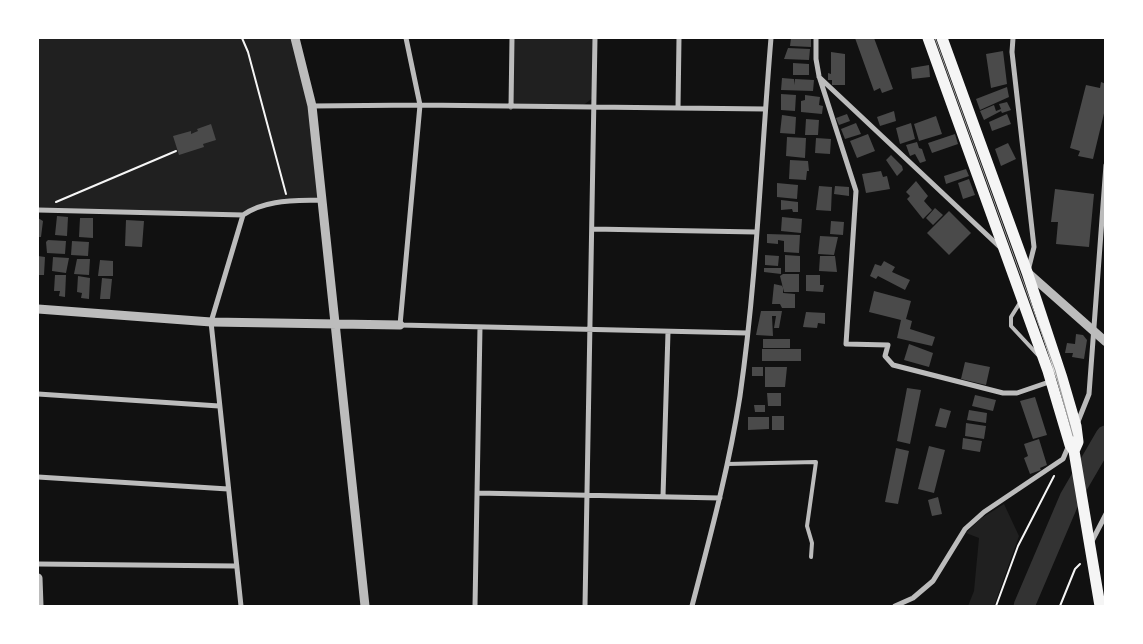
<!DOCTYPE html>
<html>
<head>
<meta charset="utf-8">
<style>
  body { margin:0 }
  #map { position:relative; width:1143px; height:644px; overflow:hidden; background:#111; font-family:Merriweather,serif }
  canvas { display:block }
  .frame { position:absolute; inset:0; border:39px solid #fff; pointer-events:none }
</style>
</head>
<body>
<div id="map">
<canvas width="1143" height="644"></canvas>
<div class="frame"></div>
</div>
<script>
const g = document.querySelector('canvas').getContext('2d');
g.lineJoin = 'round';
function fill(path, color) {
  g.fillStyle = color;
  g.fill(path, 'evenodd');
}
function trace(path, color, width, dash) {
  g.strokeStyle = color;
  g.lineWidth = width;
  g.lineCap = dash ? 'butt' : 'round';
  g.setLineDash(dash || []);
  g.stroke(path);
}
const green = new Path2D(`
  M38 38H295L312 106 322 200 278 202 243 215 38 210Z
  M512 38H594L593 98 582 106 511 107Z
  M1004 504 1019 536 994 606H968L974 591 979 538 966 533 980 519Z`);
const river = new Path2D(`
  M1024 606 1070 498 1106 436`);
const building = new Path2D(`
  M791 38H811V47L790 46Z
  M855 38H874L893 89 882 93 880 88 874 91Z
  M788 48 810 49 809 60 784 59Z
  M1003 51 1007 84 991 88 986 54Z
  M831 52 845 54V85H832V80H828V73L831 74Z
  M793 63 809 64V75H793Z
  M929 65 930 77 912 79 911 68Z
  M782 78 794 79V85L795 79 814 80 813 91 781 90Z
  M1101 82 1106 84V105L1093 159 1078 156 1080 151 1070 148 1086 85 1100 88Z
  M1007 87 1009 97 980 110 976 99Z
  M781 94 796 95 795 111 781 110Z
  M805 95 820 97 819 105 823 106 822 114 801 112V101L805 100Z
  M1007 102 1011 110 1002 113 1001 111 984 120 980 111 994 105 996 111 1001 109 999 104Z
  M894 111 896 121 880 126 877 117Z
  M847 114 850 121 839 125 836 118Z
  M1007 114 1011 124 992 131 989 122Z
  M782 115 796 117 795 134 780 133Z
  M936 116 942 134 919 141 914 124Z
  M806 119 819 120 818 135H805Z
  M856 123 861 134 845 139 841 129Z
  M911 123 915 139 900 144 896 128Z
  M211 124 216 140 203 144 204 147 179 155 173 136 191 131V134L198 131 197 129Z
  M868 134 875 151 857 158 850 141Z
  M955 134 958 144 932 153 928 143Z
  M787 137 806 138 805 158 786 156Z
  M816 138 831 139 830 154 815 153Z
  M917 142 919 148 922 149 926 161 920 163 915 154 910 156 906 145Z
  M1008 143 1016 159 1001 166 995 149Z
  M891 155 902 166 903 170 897 176 886 160Z
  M790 160 808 161 809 171H807L806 180 789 179Z
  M966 169 969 176 946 184 944 176Z
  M881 171 883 177 887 176 890 189 866 193 862 174Z
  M969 179 975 195 963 199 958 183Z
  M916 181 928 196 924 201 932 210 923 219 907 199 910 196 906 192Z
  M777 183 798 185 797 199 777 197Z
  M819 186 832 187 831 211 816 210Z
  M835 186 849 187V196L834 194Z
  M1055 189 1094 194 1089 247 1056 244 1058 222H1051Z
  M781 200 798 202V212H793L792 209 781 210Z
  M935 208 943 215 933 225 926 218Z
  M949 211 971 233 949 255 927 233Z
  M57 216 68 217 67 236 55 235Z
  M782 217 802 219 801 233 781 231Z
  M38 218 43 221 41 237H38Z
  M80 218H93V238L79 237Z
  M126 220 144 221 142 247 125 246Z
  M831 221 844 222 843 235 830 234Z
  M767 234 800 235 799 253 784 252V241L778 240V244L767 243Z
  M820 236 838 237 834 255 818 254Z
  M48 240 66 241 65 254 47 253 46 242Z
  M72 241 89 242 88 256 71 255Z
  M765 255 779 256 778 266 765 265Z
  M785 255 800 256V272H785Z
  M38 256 45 257 44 275H38Z
  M820 256H835L837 272 819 271Z
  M53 257 69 258 66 273 52 271Z
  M77 259H90L89 275 74 274Z
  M100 260 113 261V276H98Z
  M884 261 895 267 892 272 910 280 905 290 878 276 876 279 870 276 875 264 881 266Z
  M764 268H781V274L764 272Z
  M783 274H799V292H784L780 276Z
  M55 275H66L65 297 59 296 60 291H54Z
  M806 275H820V285H824L823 292 806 291Z
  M78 276 90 278 89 299 81 298 82 293 77 292Z
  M102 278 112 279 110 299H100Z
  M774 284 783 286V293L795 294V308H782L780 304H772Z
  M874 291 911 301 906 319 912 321 910 329 935 337 932 346 897 338 901 320 869 312Z
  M761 311H782L779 328H774L776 316H772L773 336 756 335Z
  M806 312 825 313V324L818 323 817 328 803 327Z
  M1076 334 1083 335 1087 340 1084 359 1072 357 1073 353H1065L1067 343 1075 344Z
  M763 339H790V348H763Z
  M909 344 933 353 929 367 904 360Z
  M762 349H801V361H762Z
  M965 362 990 367 986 385 961 379Z
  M752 367H763V376H752Z
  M765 367H787L785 387H765Z
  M907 388 921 390 910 444 897 441Z
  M767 393H781V406H768Z
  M975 395 996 400 993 411 972 406Z
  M1035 397 1047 435 1033 439 1020 401Z
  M754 405H765V412H755Z
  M940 408 951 411 946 428 935 426Z
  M969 410 987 413 986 423 967 420Z
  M772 416H784V430H772Z
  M748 417H769V429L748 430Z
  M966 423 986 426 984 439 965 436Z
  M963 438 982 441 980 452 962 449Z
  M1039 439 1047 465 1040 468 1041 470 1030 474 1024 458 1028 456 1024 444Z
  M929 446 945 450 934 493 918 489Z
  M896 448 909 451 898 504 885 502Z
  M938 497 942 514 932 516 928 500Z`);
const path = new Path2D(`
  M242 38 248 52 286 194
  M56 202 176 151
  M996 606 1018 546 1054 476
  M1060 606 1075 569 1080 564`);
const service = new Path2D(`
  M1021 301 1011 317V326L1038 355
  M727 464 816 462 807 526 812 543 811 557`);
const minor = new Path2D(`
  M406 38 420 105 400 325 747 333
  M816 38V59L819 76 856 191 846 344 888 345 885 356 893 365 1003 393H1017L1052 381
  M1013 38 1012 52 1034 247 1029 267
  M819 77 1002 249
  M312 106 420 105 765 109
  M511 107 512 38
  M678 108 679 38
  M38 210 243 215C266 199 295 201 322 200
  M592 229 756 232
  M38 394 219 406
  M1077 424 1089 394 1106 165
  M38 477 228 489
  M477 493 720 498
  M663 496 668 332
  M1091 543 1106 514
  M38 564 236 566
  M241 606 211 322 243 215
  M475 606 480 327
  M585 606 595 38
  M692 606C710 537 729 467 740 396 757 277 761 157 771 38
  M895 606 913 598 933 581 965 529 984 512 1063 459 1069 445`);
const tertiary = new Path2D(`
  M295 38 312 106 365 606
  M1027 272 1106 342
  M38 309 211 322 400 325
  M38 578 39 606`);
const primary = new Path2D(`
  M928 38 1048 371 1070 445 1074 451 1100 606
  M942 38 1027 272 1062 378 1076 426 1078 442 1074 451`);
const tram = new Path2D(`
  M935 38 1055 370 1073 436`);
fill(green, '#202020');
trace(river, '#333', 21);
fill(building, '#4a4a4a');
trace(path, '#f5f5f5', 2);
trace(service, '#bcbcbc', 4);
trace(minor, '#bcbcbc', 5);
trace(tertiary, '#bcbcbc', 9);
trace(primary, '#f5f5f5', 11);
trace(tram, '#9a9a9a', 1);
</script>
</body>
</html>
